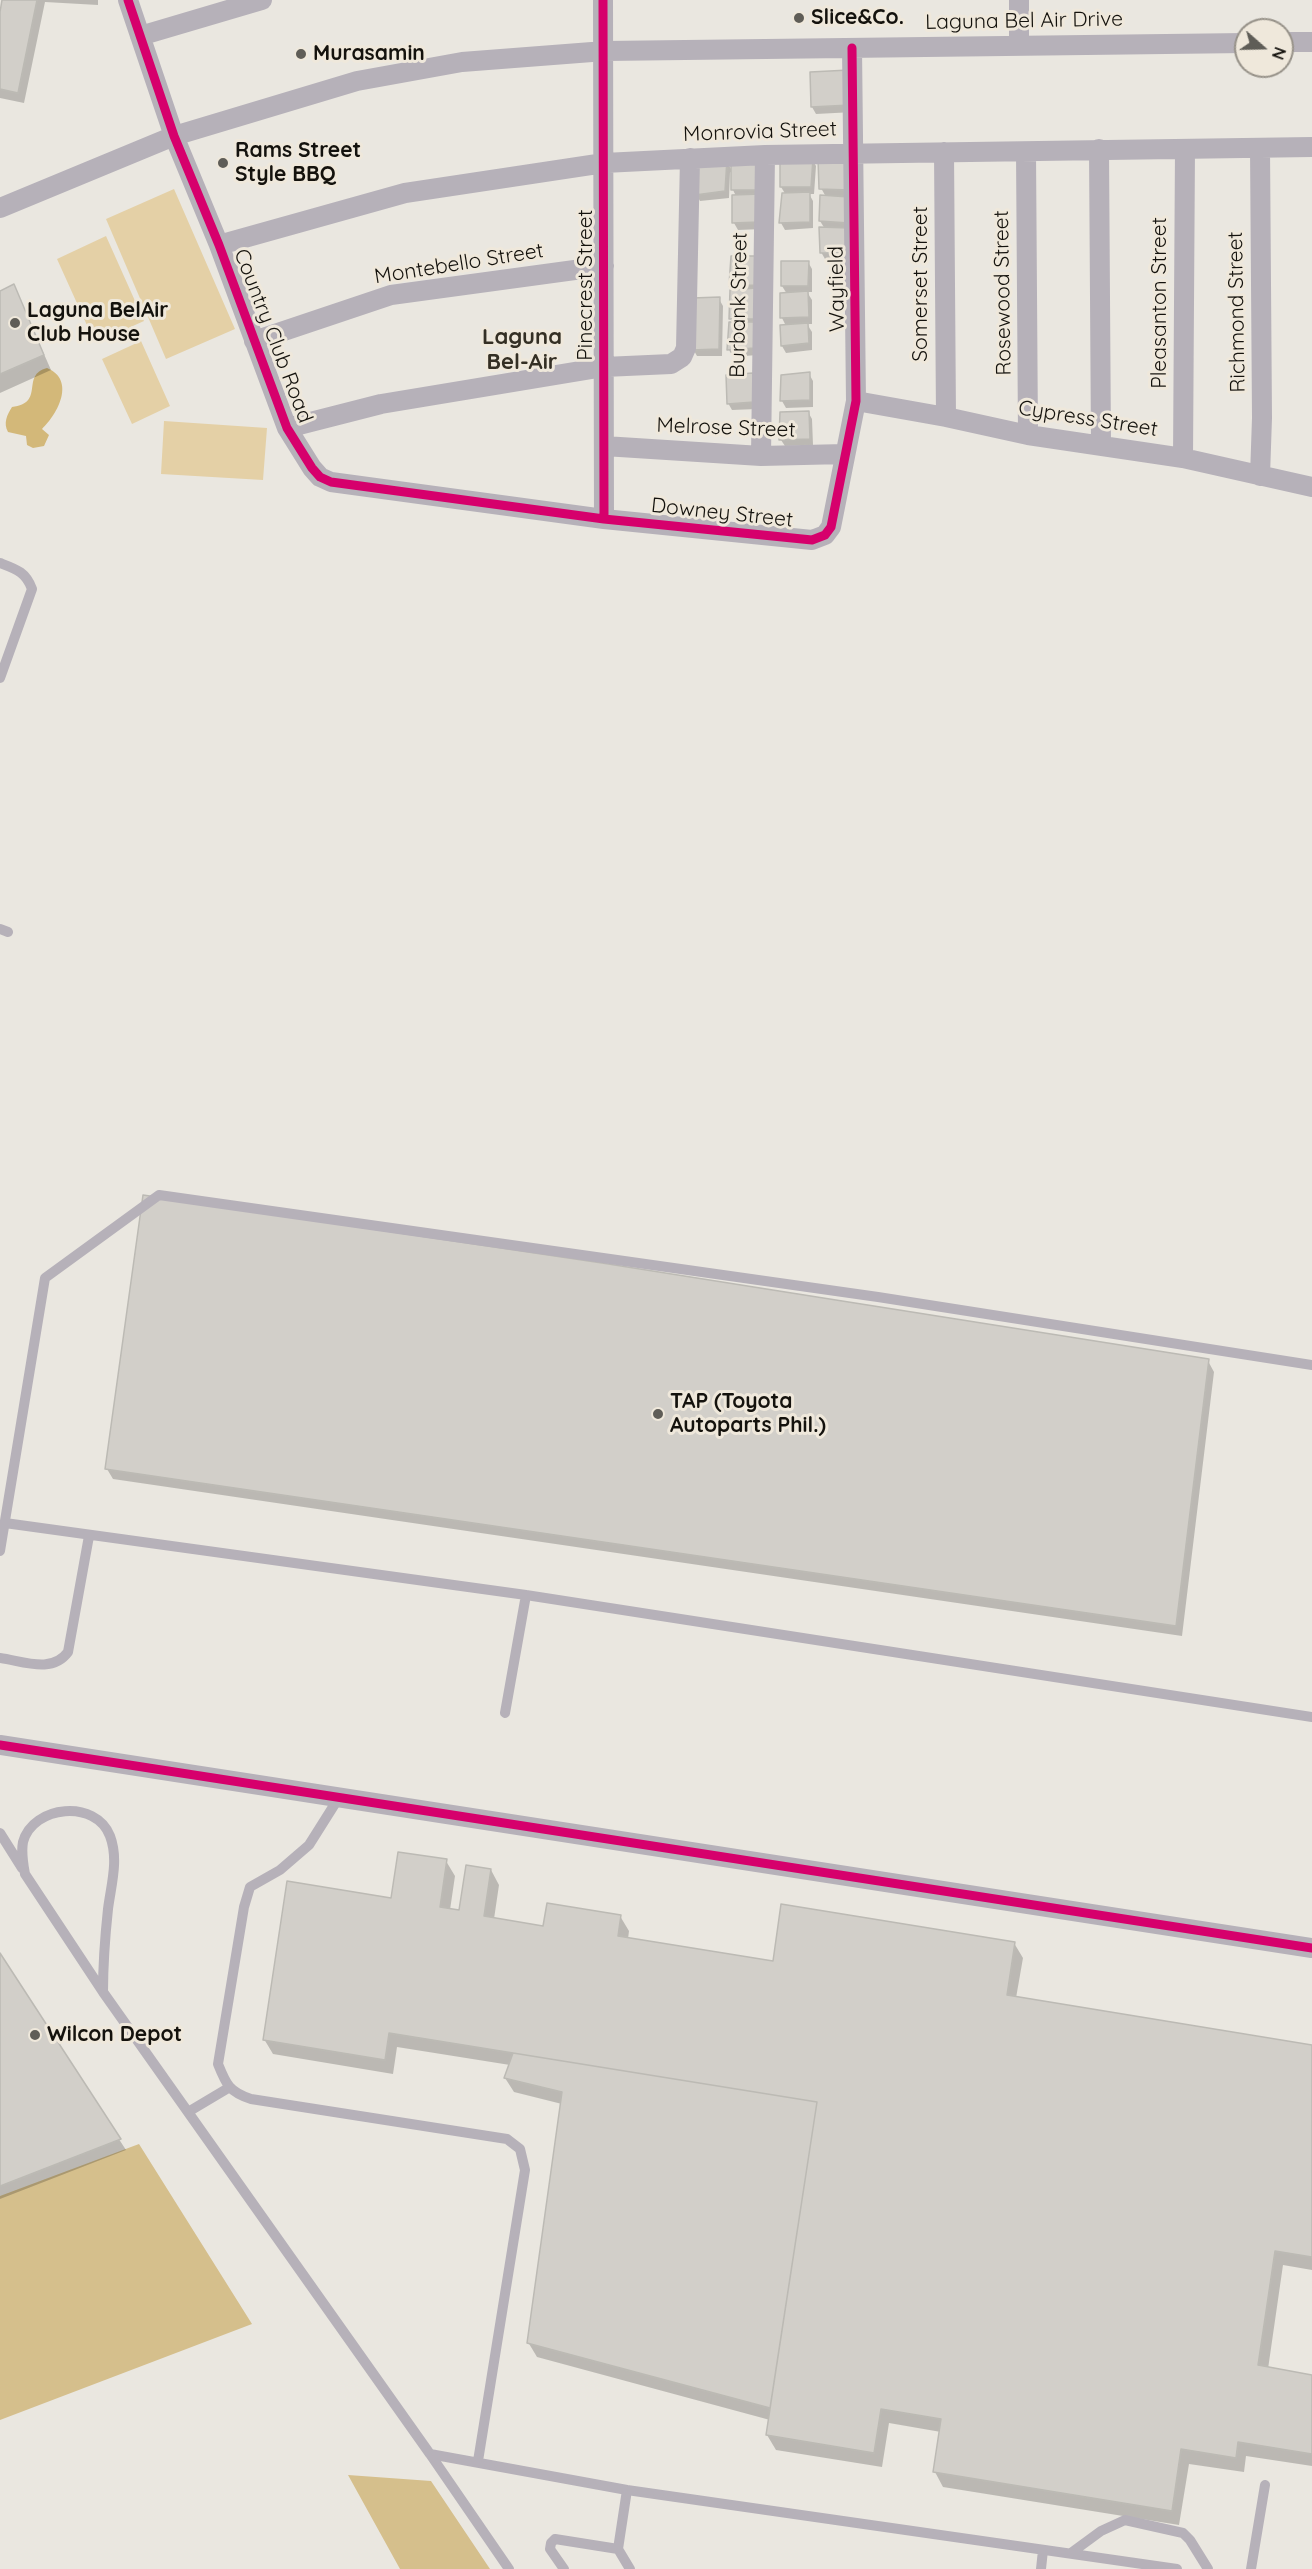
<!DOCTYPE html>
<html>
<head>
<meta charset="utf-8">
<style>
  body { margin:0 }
  #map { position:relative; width:1312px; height:2569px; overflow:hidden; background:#eae7e0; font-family:Quicksand,sans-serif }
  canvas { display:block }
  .north { position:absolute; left:1234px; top:18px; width:60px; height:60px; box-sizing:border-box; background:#efe8db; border:2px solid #979289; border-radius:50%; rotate:110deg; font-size:16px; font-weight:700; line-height:24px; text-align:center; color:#14120d }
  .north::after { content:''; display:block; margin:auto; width:21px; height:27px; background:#5f5d57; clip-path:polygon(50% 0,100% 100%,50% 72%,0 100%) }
</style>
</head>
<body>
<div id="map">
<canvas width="1312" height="2569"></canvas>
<div class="north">N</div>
</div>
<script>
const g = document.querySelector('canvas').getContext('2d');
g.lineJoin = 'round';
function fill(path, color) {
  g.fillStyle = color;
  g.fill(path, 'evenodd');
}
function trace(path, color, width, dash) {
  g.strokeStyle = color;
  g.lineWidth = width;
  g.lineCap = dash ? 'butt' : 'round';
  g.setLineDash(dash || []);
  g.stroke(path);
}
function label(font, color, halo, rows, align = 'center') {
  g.font = font + ' Quicksand,sans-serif';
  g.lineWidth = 6;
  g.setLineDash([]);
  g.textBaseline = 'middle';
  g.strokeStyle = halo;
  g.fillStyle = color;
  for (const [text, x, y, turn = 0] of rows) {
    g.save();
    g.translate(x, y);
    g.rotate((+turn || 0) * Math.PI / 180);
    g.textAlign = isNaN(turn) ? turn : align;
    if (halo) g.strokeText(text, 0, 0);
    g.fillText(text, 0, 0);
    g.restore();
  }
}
const green = new Path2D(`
  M174 189 235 329 166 359 106 219Z
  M106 236 144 321 95 343 57 259Z
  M141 341 170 406 132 424 102 359Z
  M164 421 267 428 263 480 161 474Z`);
const forest = new Path2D(`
  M139 2144 252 2324 0 2420V2196Z
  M348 2475 431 2481 490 2569H400Z`);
const water = new Path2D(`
  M47 368C76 380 58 414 42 429L49 435 44 446 33 448 27 445 26 436 8 432C3 423 7 415 12 407 46 403 20 375 47 368Z`);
const shadow = new Path2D(`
  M4 0H98V5L45 2 24 103 0 98V19Z
  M812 74 854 112 816 114 812 107Z
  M812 159 816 166 814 194H809L813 201V228L785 230 781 223 786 195 781 187Z
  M850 159 851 260 825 259 821 252 825 229 820 221 826 197 821 188Z
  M762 160V229L738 230 734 223 736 196 733 190V173L730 172 729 198 700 201 696 194 726 161 733 172Z
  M755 257 757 355 733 357 729 350 733 324 730 318 734 291 731 286Z
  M782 262H808L812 269V292H807L812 300V324H807L812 332V350L786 353 782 346 786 326 782 318V295L787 294 782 286Z
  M14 286 51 370 0 393V292Z
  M719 299 723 306 722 356H697L693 349Z
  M809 374 813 381V407L786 408 782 401Z
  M752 375 757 409 732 410 728 403Z
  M808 412 812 419 813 445 785 446 781 440Z
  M1208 1361 1214 1372 1182 1636 113 1479 107 1469Z
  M446 1861 455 1876 450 1910 460 1912 491 1870 499 1885 494 1919 544 1928 620 1916 629 1931 628 1939 774 1963 1014 1943 1023 1958 1016 1998 1312 2046V2270L1283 2265 1268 2369 1312 2376V2466L1246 2456 1244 2472 1189 2464 1179 2525 943 2487 935 2472 941 2432 889 2423 882 2467 776 2450 767 2435 770 2420 537 2357 528 2342 562 2104 514 2092 505 2078 510 2065 397 2047 393 2074 273 2054 264 2039 392 1900Z
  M0 1956 126 2150 0 2199Z`);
const building = new Path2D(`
  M2 0H37L18 93 0 89V12Z
  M849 70 850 105 811 107 810 72Z
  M780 158H813L811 187H780Z
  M851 158 849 190 819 189 818 159Z
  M727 159 725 191 695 195 694 161Z
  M731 159H763L762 190H731Z
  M810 192V222L779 223 782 193Z
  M761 194 759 222 732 223V195Z
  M820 195 849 197V223L819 221Z
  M819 227 849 228 848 253H820Z
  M731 256H755L756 285 729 286Z
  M781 261H809L808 286H781Z
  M14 284 44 355 0 374V291Z
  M756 288 755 319H729L730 290Z
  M808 291 809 317 780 318V293Z
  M720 297 719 349 691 350 692 298Z
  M729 322H755L754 348 727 350Z
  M808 323 809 343 781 346 780 325Z
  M810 372V400L780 401 781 375Z
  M753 373 754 402 727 404 726 375Z
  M809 411 810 439 779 440 780 412Z
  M143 1195 602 1263 1209 1359 1176 1626 105 1469Z
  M398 1852 447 1859 440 1907 459 1910 466 1865 491 1869 484 1916 543 1926 547 1903 621 1915 618 1936 773 1961 781 1904 1015 1942 1007 1995 1312 2045V2257L1275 2251 1258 2365 1312 2375V2454L1238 2442 1236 2458 1181 2449 1172 2511 933 2472 941 2419 881 2409 874 2453 766 2435 817 2102 389 2033 385 2060 263 2040 287 1881 391 1898Z
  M0 1953 121 2139 0 2186Z
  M513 2053 817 2102 770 2408 527 2343 562 2092 504 2078Z`);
const service = new Path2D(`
  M0 563C16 569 26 572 32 589L0 678
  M0 929 8 932
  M5 1523 526 1595 1312 1717
  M0 1551 45 1278 159 1195 878 1297 1312 1365
  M0 1658C23 1661 52 1674 68 1652L89 1536
  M505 1713 526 1595
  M338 1799 309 1845 280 1870 250 1887 244 1907 218 2064C226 2084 229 2092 251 2099L507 2139 520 2149 525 2170 478 2461
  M0 1833 22 1868
  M103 1992C103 1964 105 1937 108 1909 111 1885 119 1860 110 1836 96 1799 33 1805 23 1842 21 1853 23 1863 25 1874L103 1992 430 2454 627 2490 1177 2569
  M188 2112 230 2087
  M430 2454 509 2569
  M627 2490 618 2549 630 2569
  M1071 2553 1101 2531 1125 2520 1183 2533 1190 2540 1208 2569
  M564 2569 550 2549 551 2543 555 2539 618 2549
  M1041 2569 1043 2550
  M1251 2569 1265 2485`);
const minor = new Path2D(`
  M128 0 174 136 219 245 287 428 312 468 320 477 331 482 604 519 812 540 825 535 831 527 856 401 852 48
  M603 0 604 519
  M140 36 262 0
  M1282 42H1312
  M1019 45V0
  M1260 148 1262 418 1260 476
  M1099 149 1101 445
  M944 152 946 417
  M1026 152 1028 435
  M0 208 174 136 357 81 462 62 605 51 1246 43
  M219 245 405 193 604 163 765 155 1312 147
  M254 341 391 295 604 266
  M856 401 946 417 1028 435 1183 458 1312 487
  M287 428 381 404 604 367 671 364 682 357 686 348 690 158
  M604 446 761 456 845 454
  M761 456 765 155
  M1183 458 1185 149
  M0 1745 1312 1948`);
const cycleway = new Path2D(`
  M128 0 174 136 219 245 287 428 312 468 320 477 331 482 604 519 812 540 825 535 831 527 856 401 852 48
  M603 0 604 519
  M0 1745 1312 1948`);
const markers = [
  [799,18,6,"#5f5d57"],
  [301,54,6,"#5f5d57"],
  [223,163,6,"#5f5d57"],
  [15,323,6,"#5f5d57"],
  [658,1414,6,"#5f5d57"],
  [35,2035,6,"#5f5d57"]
];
const poiNames = [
  ["Slice&Co.",811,18],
  ["Murasamin",313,54],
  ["Rams Street",235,151],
  ["Style BBQ",235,175],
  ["Laguna BelAir",27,311],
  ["Club House",27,335],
  ["TAP (Toyota",670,1402],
  ["Autoparts Phil.)",670,1426],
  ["Wilcon Depot",47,2035]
];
const streetNames = [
  ["Laguna Bel Air Drive",1024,21,-1],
  ["Monrovia Street",760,132,-2],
  ["Montebello Street",459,264,-9],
  ["Somerset Street",921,284,-90],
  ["Pinecrest Street",586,285,-90],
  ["Wayfield",837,289,-91],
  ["Rosewood Street",1003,293,-91],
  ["Pleasanton Street",1160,303,-90],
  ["Burbank Street",739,305,-89],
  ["Richmond Street",1237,312,-91],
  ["Country Club Road",273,336,69],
  ["Cypress Street",1088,419,9],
  ["Melrose Street",726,428,2],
  ["Downey Street",722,513,6]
];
const neighbourhoodNames = [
  ["Laguna",522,337],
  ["Bel-Air",522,362]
];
fill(green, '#e4d0a6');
fill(forest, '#d5bf8c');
fill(water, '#d3b879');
fill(shadow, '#0003');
fill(building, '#d2cfc9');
trace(building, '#bcbab4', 1.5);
trace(service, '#b6b1b9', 10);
trace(minor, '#b6b1b9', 20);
trace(cycleway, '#d6006c', 9);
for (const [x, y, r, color] of markers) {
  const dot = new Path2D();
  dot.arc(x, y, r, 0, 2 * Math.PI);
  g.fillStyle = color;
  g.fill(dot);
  trace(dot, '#efe8db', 2);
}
label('bold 21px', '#14120d', '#efe8db', poiNames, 'left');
label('21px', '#14120d', '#efe8db', streetNames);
label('bold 22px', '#342f24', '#efe8db', neighbourhoodNames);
</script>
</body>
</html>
